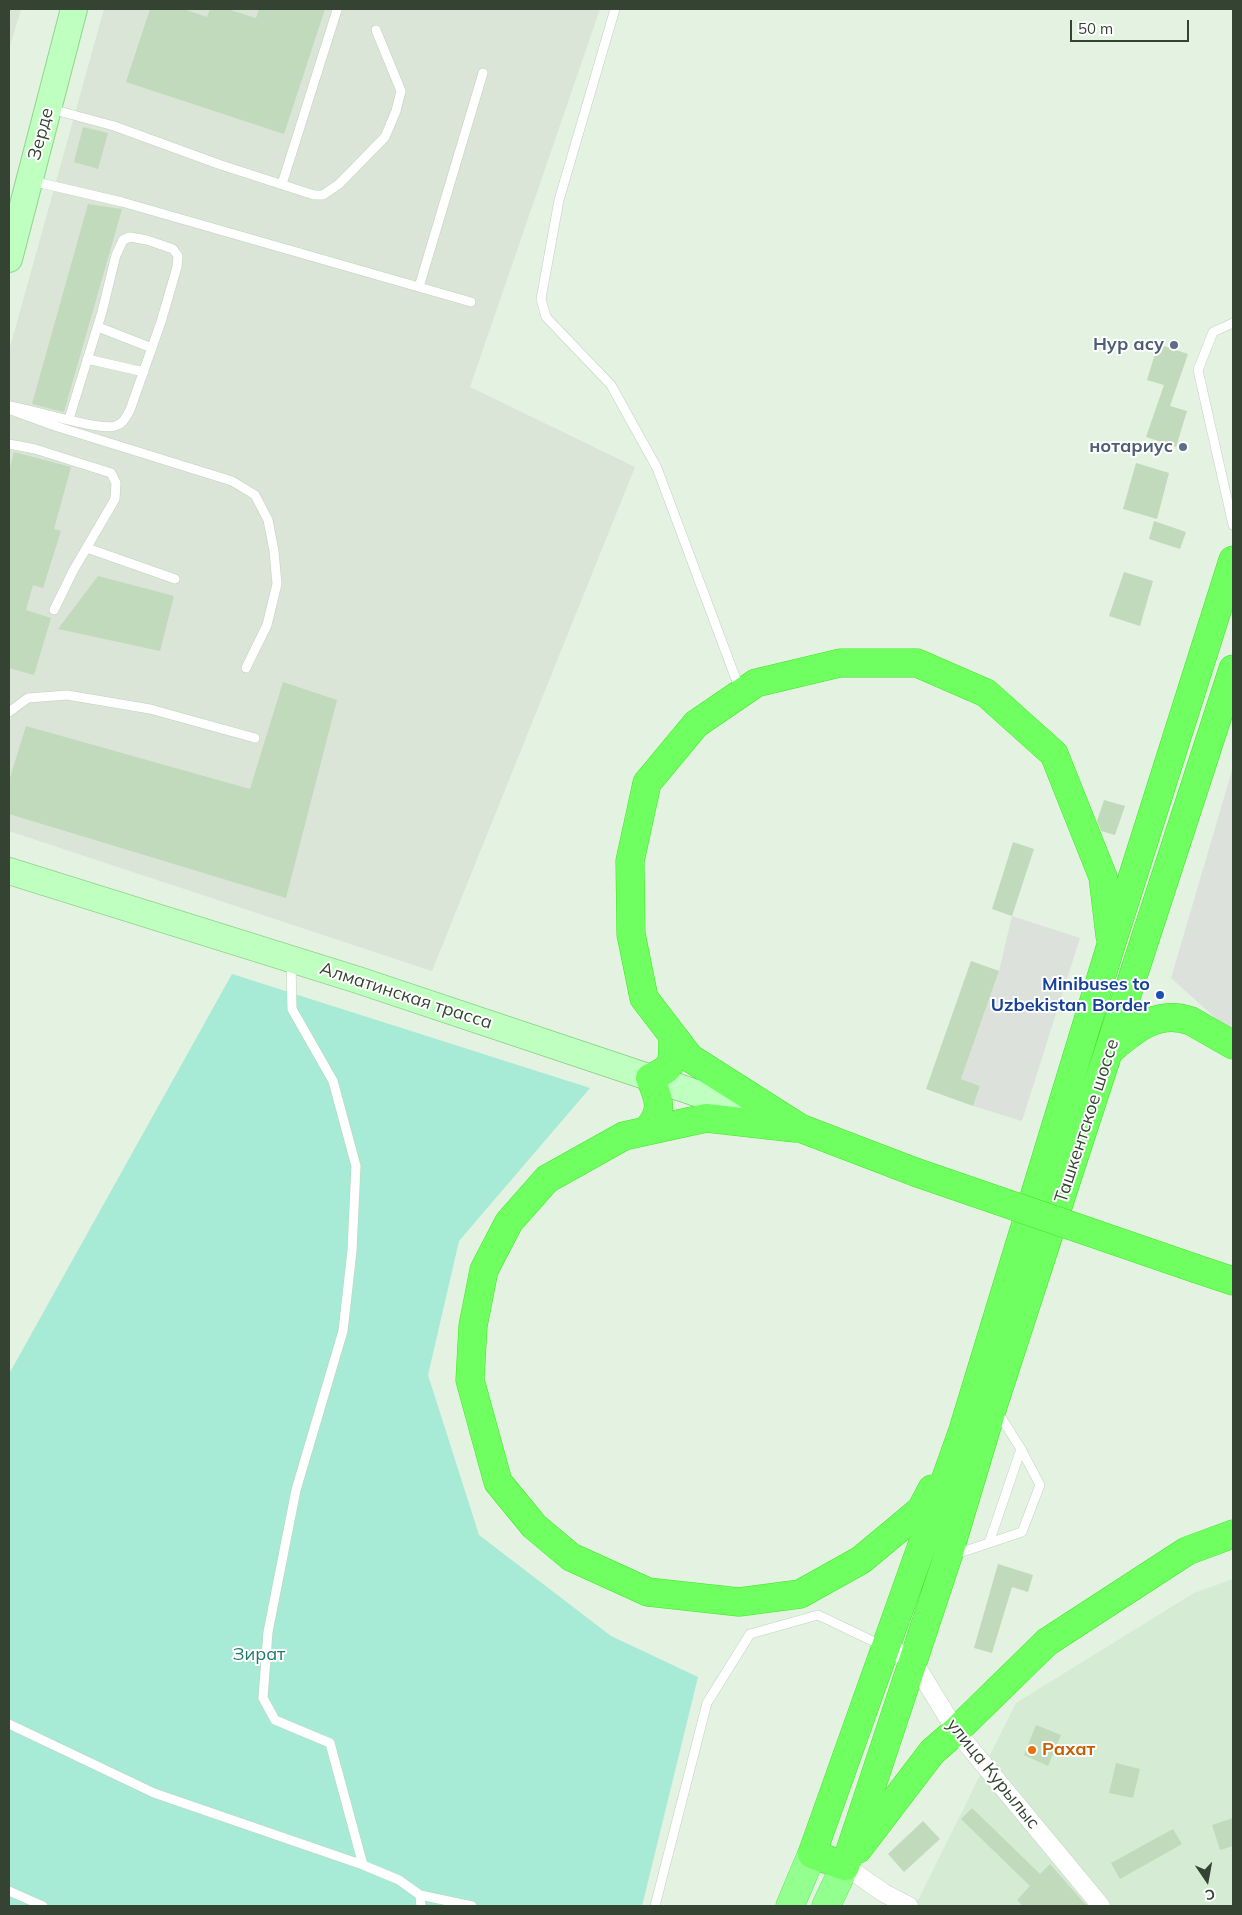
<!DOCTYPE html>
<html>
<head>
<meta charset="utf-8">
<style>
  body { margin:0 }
  #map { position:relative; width:1242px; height:1915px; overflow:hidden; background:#e3f2e1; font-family:Mulish,sans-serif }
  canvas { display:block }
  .frame { position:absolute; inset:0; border:10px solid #354432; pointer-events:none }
  .north { position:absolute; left:1182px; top:1855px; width:50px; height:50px; -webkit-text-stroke:4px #fff; paint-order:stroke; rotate:168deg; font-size:14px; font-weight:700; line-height:20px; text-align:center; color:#354432 }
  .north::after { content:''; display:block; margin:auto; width:18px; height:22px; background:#354432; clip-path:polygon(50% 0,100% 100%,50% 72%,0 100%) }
  .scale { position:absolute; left:1070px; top:20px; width:119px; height:22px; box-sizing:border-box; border:2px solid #354432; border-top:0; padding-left:6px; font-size:15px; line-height:18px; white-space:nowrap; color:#354432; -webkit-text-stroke:4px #fff; paint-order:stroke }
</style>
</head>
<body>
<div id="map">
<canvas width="1242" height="1915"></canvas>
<div class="frame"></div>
<div class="north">С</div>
<div class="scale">50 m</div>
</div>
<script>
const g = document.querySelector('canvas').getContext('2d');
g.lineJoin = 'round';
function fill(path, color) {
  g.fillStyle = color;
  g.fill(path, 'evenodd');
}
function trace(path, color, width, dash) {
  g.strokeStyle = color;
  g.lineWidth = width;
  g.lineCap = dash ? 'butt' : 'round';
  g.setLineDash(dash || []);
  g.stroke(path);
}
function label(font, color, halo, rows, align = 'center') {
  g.font = font + ' Mulish,sans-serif';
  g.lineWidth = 4;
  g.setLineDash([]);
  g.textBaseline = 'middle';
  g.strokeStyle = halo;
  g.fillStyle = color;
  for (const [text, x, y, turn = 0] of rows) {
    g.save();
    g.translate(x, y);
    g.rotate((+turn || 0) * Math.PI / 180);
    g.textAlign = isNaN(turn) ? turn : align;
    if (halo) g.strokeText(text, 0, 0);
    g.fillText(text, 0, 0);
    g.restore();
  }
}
const residential = new Path2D(`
  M1233 1579V1906H915L1016 1703 1194 1593Z`);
const industrial = new Path2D(`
  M9 9H21L9 49Z
  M104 9H600L470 387 635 467 432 971 9 831V351Z`);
const green = new Path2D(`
  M232 974 590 1088 459 1241 428 1375 479 1535 611 1636 698 1677 642 1906H9V1374Z`);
const parking = new Path2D(`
  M1233 767V1034L1171 978Z
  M1012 916 1080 938 1022 1121 973 1106 980 1086 961 1079 999 971Z`);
const building = new Path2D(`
  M150 9H183L207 17 210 9H227L256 18 259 9H325L284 134 126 82Z
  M83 127 108 133 98 169 74 162Z
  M88 204 122 209 64 412 32 404Z
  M1158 344 1188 354 1170 406 1187 411 1176 447 1146 437 1164 385 1147 380Z
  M14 452 71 467 54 529 61 531 43 588 33 585 26 610 51 618 34 675 9 668V472Z
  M1136 463 1169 473 1157 519 1123 509Z
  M1154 521 1186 532 1180 549 1149 539Z
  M1124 572 1153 581 1140 626 1109 616Z
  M98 576 174 596 160 651 58 629Z
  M283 682 337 700 286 898 9 814V781L26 726 250 789Z
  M1104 800 1125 806 1115 835 1101 831 1097 821Z
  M1013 842 1034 849 1012 916 992 909Z
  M971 961 999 971 961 1079 980 1086 973 1106 926 1089Z
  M998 1564 1033 1575 1028 1592 1012 1587 992 1653 974 1648Z
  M1036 1725 1061 1735 1048 1766 1024 1755Z
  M1116 1763 1140 1769 1133 1798 1109 1793Z
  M972 1808 1040 1874 1050 1864 1087 1906H1023L1017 1900 1030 1886 961 1819Z
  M1233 1818V1846L1220 1850 1212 1825Z
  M923 1821 940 1839 904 1872 888 1854Z
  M1173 1829 1182 1844 1120 1879 1111 1863Z`);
const lane = new Path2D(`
  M615 9 559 200 541 299 546 317 611 385 657 468 740 690
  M51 109 114 126 221 165 314 195H323L339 184 385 137 396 111 401 91 376 30
  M32 181 122 202 471 302
  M282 184 337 10
  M419 287 483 73
  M1233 323 1213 332 1198 370 1233 525
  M98 327 152 348
  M87 359 144 372
  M9 406C32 409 98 431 115 426 123 424 126 417 130 410L161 322 177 267 178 256 173 249 147 240 130 237 123 240 116 255 102 312 69 419
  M11 410 55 426 232 481 255 495 268 520 274 551 277 584 267 625 246 668
  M9 444 35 449 111 473 116 483 115 499 73 571 54 610
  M87 548 175 579
  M9 712 28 698 67 695 150 709 255 738
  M291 962 292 1009 333 1081 356 1166 352 1251 343 1331 296 1490 268 1632 263 1698 275 1720 330 1743 363 1865
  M989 1543 1021 1449
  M953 1555 1022 1532 1040 1485 1021 1449 997 1411
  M9 1724 154 1793 363 1865 399 1880 420 1895 421 1906
  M9 1891 43 1906
  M420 1895 472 1906
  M655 1906 707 1703 750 1634 818 1615 883 1646`);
const street = new Path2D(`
  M886 1647 912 1659 956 1731 1101 1906
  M845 1866 884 1893 909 1906`);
const secondary = new Path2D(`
  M9 259 74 9
  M9 871 358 980 774 1119`);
const primary = new Path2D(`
  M790 1906 812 1854
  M826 1906 845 1866`);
const highway = new Path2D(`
  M1109 1051C1134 1030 1157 1009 1191 1021L1233 1045
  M795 1128 706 1118 624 1136 547 1179 509 1222 484 1270 473 1326 470 1380 498 1482 534 1526 571 1557 648 1592 739 1602 800 1594 861 1560 921 1510 932 1489
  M646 1131C664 1112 660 1100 650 1078 676 1067 672 1062 673 1036
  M915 1172 800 1128 690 1058 644 998 631 934 630 861 647 783 696 724 756 683 840 663H917L986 693 1054 754 1103 877 1110 936
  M1197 1269 1233 1281
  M858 1849 932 1752 956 1731 1047 1642 1187 1551 1233 1534
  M845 1866 812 1854 963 1430 1111 945 1233 560
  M845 1866 948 1556 993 1406 1233 669`);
const highwayBridge = new Path2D(`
  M915 1172 1197 1269`);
const markers = [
  [1174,345,5,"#5c6f8a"],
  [1183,447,5,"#5c6f8a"],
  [1160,995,5,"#1a4fb4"],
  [1032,1750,5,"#e8710a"]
];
const streetNames = [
  ["Зерде",41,134,-75],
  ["Алматинская трасса",406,996,18],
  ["Ташкентское шоссе",1087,1121,-72],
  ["улица Курылыс",993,1774,51]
];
const serviceNames = [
  ["Нур асу",1164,345],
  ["нотариус",1173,447]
];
const transitNames = [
  ["Minibuses to",1150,985],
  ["Uzbekistan Border",1150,1006]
];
const parkNames = [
  ["Зират",259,1655]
];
const foodNames = [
  ["Рахат",1042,1750]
];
fill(residential, '#d5ebd3');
fill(industrial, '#dae4d7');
fill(green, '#a7ead5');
fill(parking, '#dce2db');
fill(building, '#c1dabc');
trace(lane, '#bdd6bb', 10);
trace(street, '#bdd6bb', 19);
trace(secondary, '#8fd58d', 28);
trace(primary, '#60eb56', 29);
trace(highway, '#40e726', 29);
trace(lane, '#fff', 9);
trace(street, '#fff', 18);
trace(secondary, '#bfffbf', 26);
trace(primary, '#93ff8e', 28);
trace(highway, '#6fff60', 28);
trace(highwayBridge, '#40e726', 29, []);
trace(highwayBridge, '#6fff60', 28);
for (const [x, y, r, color] of markers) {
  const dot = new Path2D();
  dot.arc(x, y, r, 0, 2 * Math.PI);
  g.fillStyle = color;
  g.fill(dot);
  trace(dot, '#fff', 2);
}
label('18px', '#354432', '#fff', streetNames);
label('bold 18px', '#4e5e75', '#fff', serviceNames, 'right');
label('bold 18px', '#164399', '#fff', transitNames, 'right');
label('18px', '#22786c', '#fff', parkNames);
label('bold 18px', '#c56008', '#fff', foodNames, 'left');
</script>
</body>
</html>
